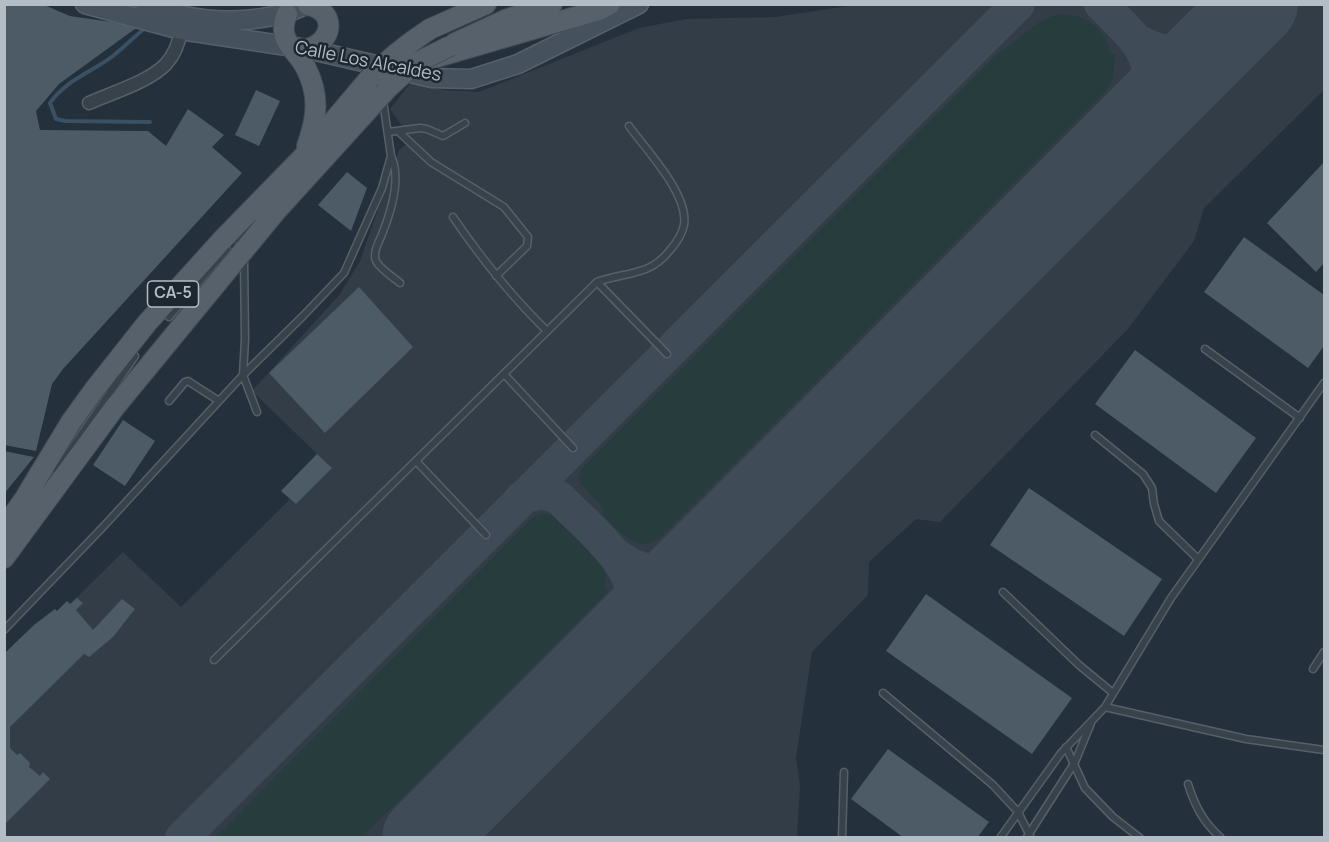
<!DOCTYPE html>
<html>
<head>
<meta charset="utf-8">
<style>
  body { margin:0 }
  #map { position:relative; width:1329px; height:842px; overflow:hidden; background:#24303b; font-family:Manrope,sans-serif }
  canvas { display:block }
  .frame { position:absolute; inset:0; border:6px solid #b3bdc6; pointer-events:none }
</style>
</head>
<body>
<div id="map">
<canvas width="1329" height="842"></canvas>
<div class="frame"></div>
</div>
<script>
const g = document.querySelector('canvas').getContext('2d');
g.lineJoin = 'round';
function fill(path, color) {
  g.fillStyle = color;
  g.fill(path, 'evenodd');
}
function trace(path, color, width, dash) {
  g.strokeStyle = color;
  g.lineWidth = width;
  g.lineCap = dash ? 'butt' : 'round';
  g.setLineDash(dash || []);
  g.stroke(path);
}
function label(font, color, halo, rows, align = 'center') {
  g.font = font + ' Manrope,sans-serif';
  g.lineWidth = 5;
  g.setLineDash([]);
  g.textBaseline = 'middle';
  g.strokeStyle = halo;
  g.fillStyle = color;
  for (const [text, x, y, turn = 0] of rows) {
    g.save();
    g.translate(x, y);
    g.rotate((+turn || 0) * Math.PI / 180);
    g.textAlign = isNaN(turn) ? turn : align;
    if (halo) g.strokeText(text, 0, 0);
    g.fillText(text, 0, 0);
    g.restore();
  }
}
const airport = new Path2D(`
  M862 4 1324 5V90L1204 208 1194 241 1127 330 940 522 916 519 869 562 868 595 812 652 796 758 800 785 797 837 5 838V653L21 637 55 610 57 611 67 601 70 604 123 552 181 607 290 499 281 491 317 454 252 391 340 294 360 261 399 150 412 140 390 109 412 81 444 90 479 92 639 28 686 19 775 17Z`);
const green = new Path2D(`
  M1055 15C1083 12 1104 26 1111 54H1115L1113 79 1106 91 661 537C638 556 618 530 602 514V507L581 484 578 478 582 468 996 55 1041 21Z
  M540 514H548L559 518 601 562 606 575 605 588 608 591 362 837H216L532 518Z`);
const stream = new Path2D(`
  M145 28C134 37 124 47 113 56 92 72 66 80 50 103L56 119 65 121 150 122`);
const taxiway = new Path2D(`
  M1101 4C1142 45 1159 56 1144 117
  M1137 41C1169 58 1188 55 1220 41
  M522 498C537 492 544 491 559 498 584 523 632 561 634 599 635 613 628 626 622 639
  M613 553C643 578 668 574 702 560
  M182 838 1018 4`);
const runway = new Path2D(`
  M424 838 1256 4`);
const building = new Path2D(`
  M4 4H42L70 16 139 26 59 84 36 111 40 130 148 131 166 146 188 109 224 135 212 147 242 173 63 369 52 384 36 451 4 445Z
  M256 90 280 101 259 146 235 135Z
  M1324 162V263L1316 272 1267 223Z
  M347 172 367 188 351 231 318 205Z
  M1244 237 1324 295V346L1308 368 1204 292Z
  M359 287 413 347 325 433 269 373Z
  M1135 350 1256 438 1216 493 1095 404Z
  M123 420 155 441 125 486 93 465Z
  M4 451 34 457 4 494Z
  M317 454 332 468 296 504 281 491Z
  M1029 488 1162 579 1124 636 990 545Z
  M926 594 1072 698 1032 754 886 651Z
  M77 598 83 603 76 610 93 630 122 599 135 609 113 637 89 657 84 654 10 727V748L17 755 20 753 30 763 29 767 40 776 43 772 50 779 5 824V653L34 625 55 609 57 611 67 601 70 604Z
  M888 749 989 822 977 838H904L851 799Z`);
const service = new Path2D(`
  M398 131 431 162 504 207 528 237 527 246 496 276
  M388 132 420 128 427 129 443 136 465 123
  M391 156C401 177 392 208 384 229 381 239 372 251 376 261 380 269 393 277 400 283
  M453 217C481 258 511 296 547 331
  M236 239 260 218
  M244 259 245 339 243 375 257 412
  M597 282 667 354
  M169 317 227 249
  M1205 349 1300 418
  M504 374 573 448
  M169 401 185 382 188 381 219 401
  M1095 435 1143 474 1152 488 1154 504 1159 521 1198 559
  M416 461 486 535
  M56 471 135 356
  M1003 592 1079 665 1113 693
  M4 630 103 527 243 375 303 316 344 273 382 188 391 156 383 101
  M214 660 597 282C613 276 630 275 646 269 656 265 664 258 671 249 676 243 682 234 684 225 689 194 646 150 629 126
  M1313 669 1324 652
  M883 693 993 785 1018 812 1031 838
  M1105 707 1246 739 1324 750
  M1066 747 1085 788 1113 817 1140 838
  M1188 784C1195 806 1203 822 1221 838
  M1027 837 1075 762 1091 723
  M842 838 844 772
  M1000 838 1061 753 1105 707 1171 598 1324 383`);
const minor = new Path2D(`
  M89 103C111 93 149 82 166 64 175 54 179 43 181 30`);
const secondary = new Path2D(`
  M85 4 181 30 307 49 432 78 471 79 518 64 639 4
  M145 4C158 8 171 13 185 16 224 24 271 22 308 4`);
const primary = new Path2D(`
  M287 14C276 41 295 47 306 68 320 96 317 118 307 146
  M430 29 486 4
  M455 43 505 20 552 4
  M307 49C334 42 337 11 308 5
  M434 58 599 10 610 4
  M4 528 25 498 71 422 94 390 147 323 222 240 303 157 368 80
  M4 558 115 407 277 210 387 89`);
const primaryBridge = new Path2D(`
  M368 80C387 60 407 44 430 29
  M387 89 414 64 450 46`);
const shields = [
  [173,294,51]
];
const shieldNames = [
  ["CA-5",173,294]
];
const streetNames = [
  ["Calle Los Alcaldes",368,62,11]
];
fill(airport, '#323d48');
fill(green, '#273d3d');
trace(stream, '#3a5063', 4);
trace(taxiway, '#3f4b56', 34);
trace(runway, '#3f4b56', 84);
fill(building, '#4c5b65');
trace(service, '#566069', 9);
trace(minor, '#566069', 15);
trace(secondary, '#566069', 21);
trace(primary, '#414b54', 22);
trace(service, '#38424b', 6);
trace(minor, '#38424b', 12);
trace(secondary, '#46515e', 18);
trace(primary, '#56616b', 20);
trace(primaryBridge, '#414b54', 22, []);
trace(primaryBridge, '#56616b', 20);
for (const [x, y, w] of shields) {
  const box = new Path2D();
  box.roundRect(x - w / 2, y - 13, w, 26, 4.5);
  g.fillStyle = '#1d2730';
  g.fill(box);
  trace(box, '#b3bdc6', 1.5);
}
label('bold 16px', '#b3bdc6', null, shieldNames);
label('18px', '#b3bdc6', '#1d2730', streetNames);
</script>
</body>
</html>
